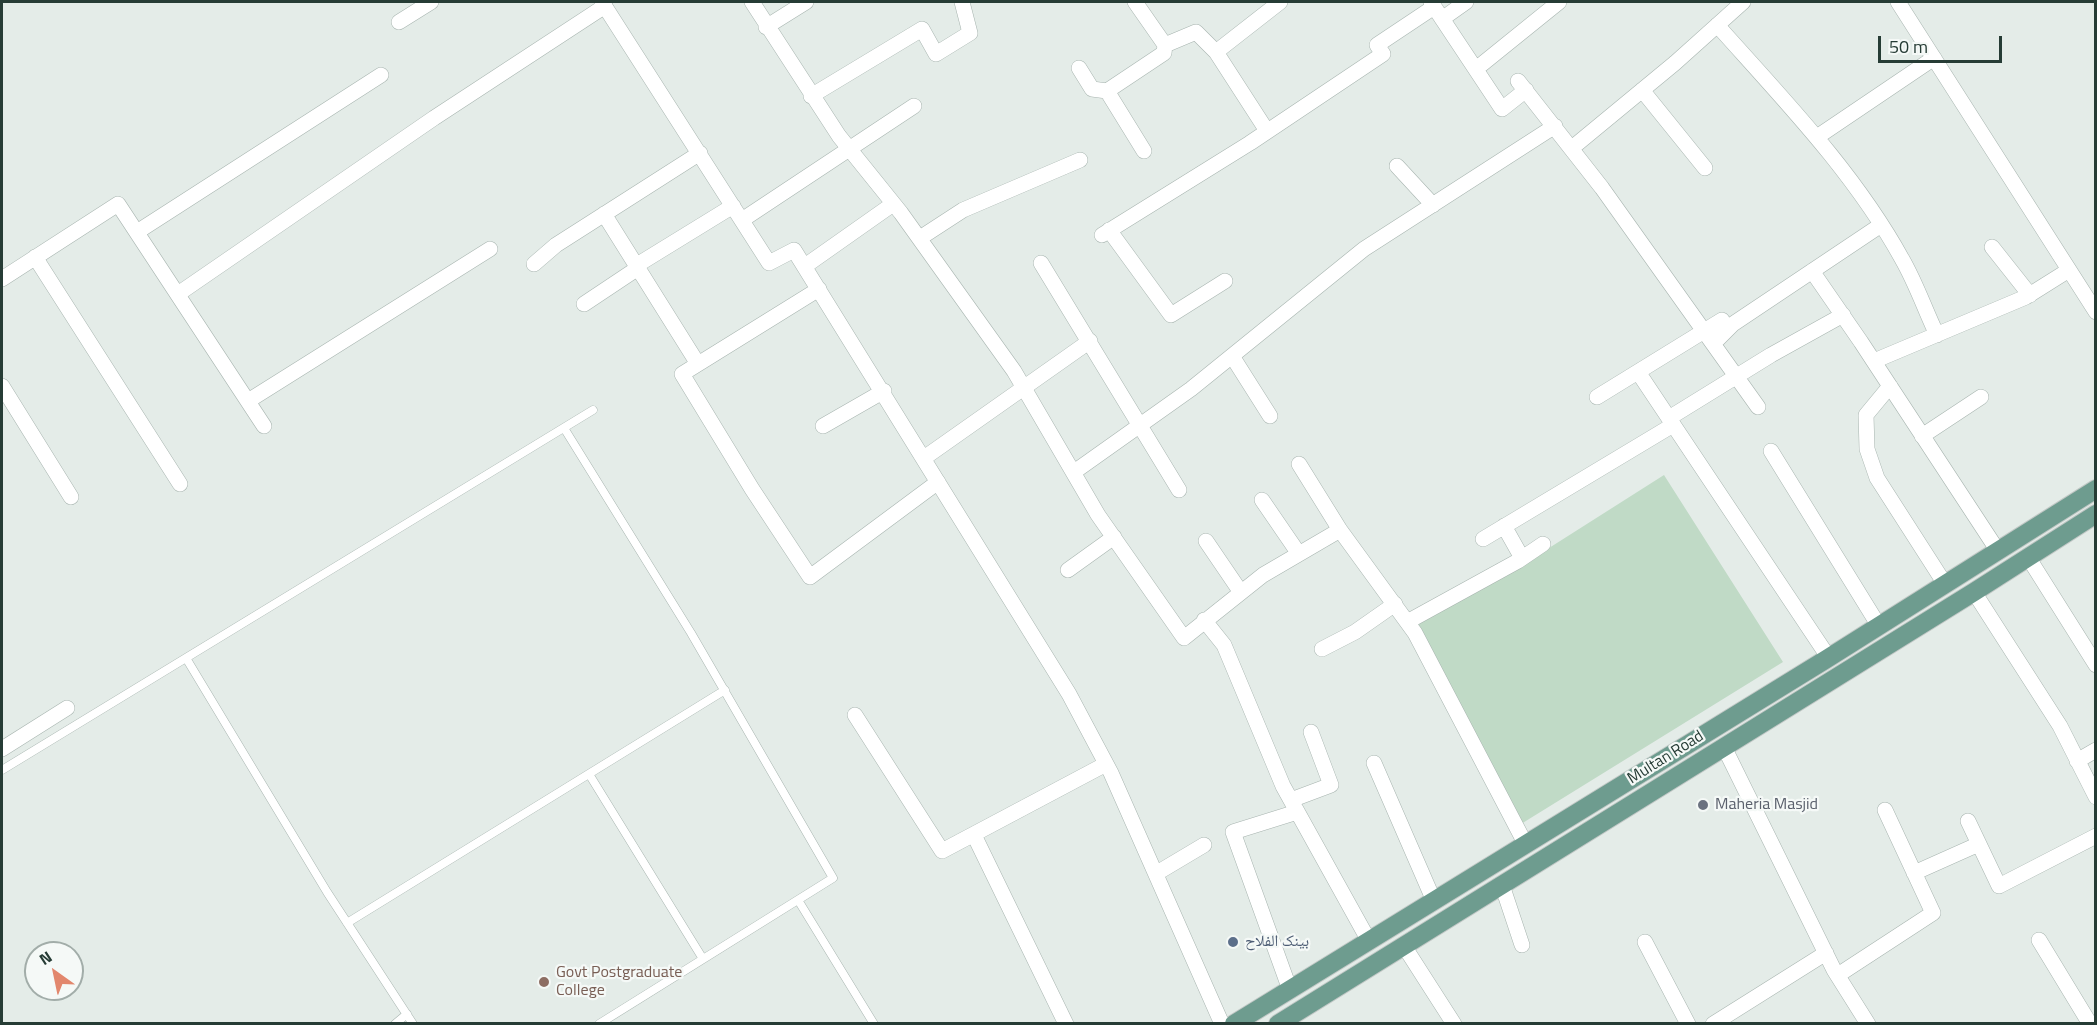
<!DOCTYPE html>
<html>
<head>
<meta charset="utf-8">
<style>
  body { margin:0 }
  #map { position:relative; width:2097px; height:1025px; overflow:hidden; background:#e4ece8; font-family:"Titillium Web",sans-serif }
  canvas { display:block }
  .frame { position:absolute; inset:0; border:3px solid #263c35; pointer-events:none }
  .north { position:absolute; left:24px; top:941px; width:60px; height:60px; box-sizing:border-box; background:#f5f9f7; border:2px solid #a2ada9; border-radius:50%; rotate:327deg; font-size:16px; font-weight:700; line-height:24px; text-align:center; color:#263c35 }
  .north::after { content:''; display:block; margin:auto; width:21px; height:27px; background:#e2876d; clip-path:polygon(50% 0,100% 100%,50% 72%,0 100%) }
  .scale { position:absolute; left:1878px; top:36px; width:124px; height:27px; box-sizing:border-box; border:3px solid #263c35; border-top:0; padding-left:8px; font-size:18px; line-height:21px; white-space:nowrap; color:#263c35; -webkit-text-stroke:4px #f5f9f7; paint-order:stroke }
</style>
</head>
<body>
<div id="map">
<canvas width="2097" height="1025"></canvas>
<div class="frame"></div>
<div class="north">N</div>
<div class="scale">50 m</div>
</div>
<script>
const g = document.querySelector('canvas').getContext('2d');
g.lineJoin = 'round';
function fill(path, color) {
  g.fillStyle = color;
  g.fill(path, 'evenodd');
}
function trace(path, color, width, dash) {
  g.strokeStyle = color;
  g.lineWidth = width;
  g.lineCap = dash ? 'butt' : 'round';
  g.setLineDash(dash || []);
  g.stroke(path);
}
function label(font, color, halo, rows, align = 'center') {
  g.font = font + ' "Titillium Web","Noto Naskh Arabic",sans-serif';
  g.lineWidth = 4.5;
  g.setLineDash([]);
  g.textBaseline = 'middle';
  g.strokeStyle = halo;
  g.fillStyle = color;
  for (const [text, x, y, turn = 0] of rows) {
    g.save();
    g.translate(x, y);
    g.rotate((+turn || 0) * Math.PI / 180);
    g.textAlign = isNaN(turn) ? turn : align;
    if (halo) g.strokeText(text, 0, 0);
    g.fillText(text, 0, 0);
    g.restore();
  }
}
const green = new Path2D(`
  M1664 475 1783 662 1521 824 1416 625 1527 562Z`);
const lane = new Path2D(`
  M564 428 691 633 833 878 599 1024
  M186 658 327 892 413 1024
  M2 770 593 410
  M589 774 703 959
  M798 900 874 1024
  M347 923 725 690
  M395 1024 407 1014`);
const street = new Path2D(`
  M602 2 769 263 794 250 1069 694 1111 773 1222 1024
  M752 2 839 136 901 213 1014 371 1098 515 1184 638 1263 575 1340 530
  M1431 2 1502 109 1526 90
  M1898 2 2096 312
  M1442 19 1466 2
  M399 22 431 2
  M1717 25C1783 99 1854 172 1902 259 1916 283 1925 310 1937 335
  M766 27 806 2
  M1165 45 1196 32 1216 52 1267 131
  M1216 52 1280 2
  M1079 68 1092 89 1107 91 1144 151
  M1476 69 1559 2
  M1518 81 1602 188 1758 407
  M1642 90 1705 168
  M1107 91 1164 53 1165 45 1135 2
  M811 96 922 29 936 54 970 33 962 2
  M1817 137 1934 58
  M1572 148 1675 63 1743 2
  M1397 166 1433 205
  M604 214 698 364
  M742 220 914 106
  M1109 230 1171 315 1225 281
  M137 232 381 75
  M1102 235 1250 143 1383 54 1377 45 1434 7
  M920 238 963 210 1080 160
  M1992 247 2030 295
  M35 257 180 484
  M1041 263 1179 490
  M534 264 556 245 700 153
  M637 265 733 206
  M805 266 893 204
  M1812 271 1861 342 1998 551
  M2 279 118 204 264 426
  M819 289 682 374 752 489 810 577 938 482
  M178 294 434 118 605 6
  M584 304 638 268
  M1714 343 1733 324 1881 225
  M1232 356 1270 416
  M1874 361 2026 297 2069 270
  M1638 372 1829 658
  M2 386 71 497
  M1890 386 1866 415 1867 449 1877 478 1945 584
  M1597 397 1722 320
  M248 401 490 249
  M1669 418 1771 355 1843 315
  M823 426 884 391
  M1922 436 1981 397
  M1771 451 1879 626
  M924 458 1090 341
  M1299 464 1340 530 1415 633 1526 845
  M1074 472 1191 389 1364 249 1555 126
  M1262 500 1299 554
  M1504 526 1522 558
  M1483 539 1673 425
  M1206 541 1240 591
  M2028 557 2096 665
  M1068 570 1114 537
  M1974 592 2060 726 2096 797
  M1204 620 1224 645 1283 786 1369 941
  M1407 622 1518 561 1543 544
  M1322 649 1355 632 1395 604
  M855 715 942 851 1106 764
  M1724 747 1834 970 1868 1024
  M2 749 67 708
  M2077 761 2096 750
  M1374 763 1434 901
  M1291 800 1331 785 1311 732
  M1968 821 1999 886 2096 836
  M974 835 1066 1024
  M1157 873 1204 845
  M1914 873 1979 844
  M1502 885 1522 945
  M2039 940 2090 1024
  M1645 942 1688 1024
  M1404 946 1454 1024
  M1838 975 1933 913 1885 810
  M1290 990 1233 832 1297 812
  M1713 1024 1826 953`);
const primary = new Path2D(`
  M1234 1024 1825 660 2096 489
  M1278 1024 1974 592 2096 514`);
const markers = [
  [1703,805,6,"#6b7280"],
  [1233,942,6,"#5c6f8a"],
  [544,982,6,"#8d6e63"]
];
const streetNames = [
  ["Multan Road",1666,758,-32]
];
const worshipNames = [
  ["Maheria Masjid",1715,805]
];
const serviceNames = [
  ["بینک الفلاح",1245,942]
];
const educationNames = [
  ["Govt Postgraduate",556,973],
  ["College",556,991]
];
fill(green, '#c0dac6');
trace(lane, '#a7b4af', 9);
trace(street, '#a7b4af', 16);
trace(primary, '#c2c8c6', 20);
trace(lane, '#fff', 8);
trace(street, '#fff', 15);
trace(primary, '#6e9c8f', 18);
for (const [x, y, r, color] of markers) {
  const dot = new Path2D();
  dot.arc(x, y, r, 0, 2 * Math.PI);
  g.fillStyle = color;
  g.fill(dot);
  trace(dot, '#f5f9f7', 2);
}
label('16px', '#263c35', '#f5f9f7', streetNames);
label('16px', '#5b616d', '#f5f9f7', worshipNames, 'left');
label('16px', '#4e5e75', '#f5f9f7', serviceNames, 'left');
label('16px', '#785e54', '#f5f9f7', educationNames, 'left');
</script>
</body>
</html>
